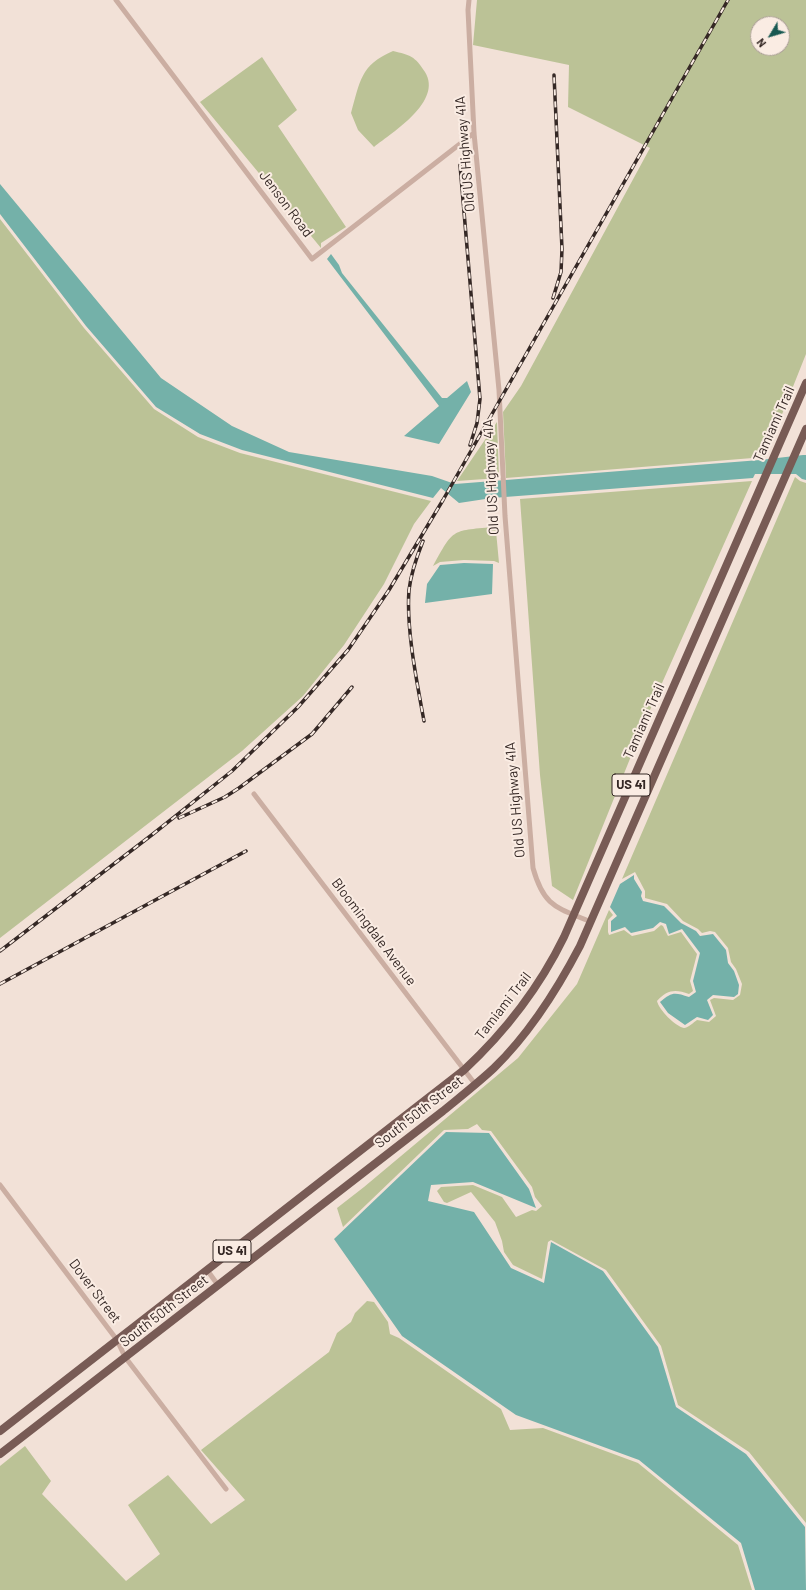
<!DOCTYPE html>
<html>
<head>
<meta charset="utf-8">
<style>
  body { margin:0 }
  #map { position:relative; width:806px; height:1590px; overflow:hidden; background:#f2e1d7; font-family:Barlow,sans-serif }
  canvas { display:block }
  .north { position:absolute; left:750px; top:16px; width:40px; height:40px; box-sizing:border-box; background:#faece3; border:1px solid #ab9e97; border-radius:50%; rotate:232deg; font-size:11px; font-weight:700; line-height:16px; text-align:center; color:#352825 }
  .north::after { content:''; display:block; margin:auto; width:14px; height:18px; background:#185952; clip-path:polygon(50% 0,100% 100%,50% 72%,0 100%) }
</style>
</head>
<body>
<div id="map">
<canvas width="806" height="1590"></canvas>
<div class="north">N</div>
</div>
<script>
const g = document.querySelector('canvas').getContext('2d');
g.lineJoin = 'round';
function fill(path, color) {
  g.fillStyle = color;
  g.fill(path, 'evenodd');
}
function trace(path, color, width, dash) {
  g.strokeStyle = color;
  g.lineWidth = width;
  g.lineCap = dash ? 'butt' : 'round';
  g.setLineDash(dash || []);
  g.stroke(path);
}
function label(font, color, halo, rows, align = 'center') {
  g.font = font + ' Barlow,sans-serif';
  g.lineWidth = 4;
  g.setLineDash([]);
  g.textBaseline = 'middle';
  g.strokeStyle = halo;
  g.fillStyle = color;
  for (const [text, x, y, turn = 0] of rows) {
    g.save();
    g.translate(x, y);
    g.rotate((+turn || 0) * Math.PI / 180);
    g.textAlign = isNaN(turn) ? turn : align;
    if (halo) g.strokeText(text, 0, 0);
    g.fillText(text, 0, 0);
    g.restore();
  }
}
const green = new Path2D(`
  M477 0H806V354L765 457 506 478 503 412 521 386 650 148 568 107 569 65 473 45ZM758 24H782V48H758Z
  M393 51C410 55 415 56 425 72 443 101 393 132 374 147L358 130 351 113C360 82 360 65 393 51Z
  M262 57 297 110 278 126 346 227 321 243V248L200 102Z
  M0 219 84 328 154 409 198 437 240 453 431 501 414 524 384 584 344 645 303 696 242 751 0 938Z
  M497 422 499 478 457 481Z
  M795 477 800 481 806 483V1523L749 1452 678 1405 661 1346 606 1270 551 1240 548 1242 542 1279 513 1265 504 1252 502 1241 495 1222 471 1192 447 1203 444 1202 437 1191 441 1187 473 1185 502 1197 516 1217 532 1210 536 1211 542 1206 535 1197 532 1187 491 1131 482 1130 477 1124 468 1129 444 1130 343 1227 337 1208 364 1187 518 1058 577 984 609 910 613 915 608 920V932L609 935 624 930 632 936 654 931 661 925 663 926 668 936 681 932 697 954 690 981 693 991 689 994C675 989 667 990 657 1001 659 1010 675 1026 684 1028 688 1028 694 1022 697 1020L709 1022 716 1016 710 1000 714 998 733 1000 740 995 742 984 736 969 731 962 728 948 715 932 710 931 702 933 698 929 683 921 667 904 645 898V891L635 872 622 879Z
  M752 481 646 719 573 900 552 886 540 775 520 499Z
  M493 527 496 531 499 563 494 561 464 560 440 562 433 566C454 529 450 531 493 527Z
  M367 1301 374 1302 388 1322 390 1334 399 1338 501 1409 510 1430 543 1428 638 1463 738 1545 752 1590H0V1466L25 1446 51 1481 42 1494 126 1581 160 1554 128 1505 168 1475 211 1524 245 1500 201 1450 329 1352 337 1333 351 1322 355 1313Z`);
const water = new Path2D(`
  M0 184 161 378 232 426 289 452 432 476 455 484 760 460 803 455H806V480L802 479 796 474H755L753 478 492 498 459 503 441 488 433 498 242 450 200 434 156 407 86 326 0 214Z
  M331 254 339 265 342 273 442 398H447L467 381 471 392 439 444 404 436 439 406 327 259Z
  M464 563 493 564 492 594 425 603 427 584 440 565Z
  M634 875V879L642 892 641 896 643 901 664 906 681 923 696 931 700 936 713 934 726 950 728 963 734 971 739 985 738 994 734 997 713 995 707 1000 713 1015 708 1020 697 1017 685 1025 668 1013 660 1002C672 992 674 992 689 997L696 992 693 981 700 953 682 929 669 934 666 924 660 922 653 928 631 933 625 927 611 932V921L617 916 610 907 620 884Z
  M446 1132 489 1133 529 1189 536 1208 473 1182 431 1185 428 1201 474 1212 511 1268 544 1283 551 1242 603 1271 658 1347 676 1407 746 1454 805 1527 806 1590H755L741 1543 639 1460 516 1415 402 1336 334 1239Z`);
const minor = new Path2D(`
  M116 0 312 259 474 133
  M469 0 468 10 474 133 499 390 505 516 533 868C544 907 556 907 591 922
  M254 794 475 1084
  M0 1185 117 1340 125 1357 226 1489
  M207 1270 218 1285`);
const primary = new Path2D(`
  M0 1431 464 1070C506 1031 539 988 564 937L806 383
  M0 1454 443 1111C460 1097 478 1083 494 1068 530 1033 557 990 580 946L806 429`);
const rail = new Path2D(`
  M460 165 480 399 477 423 470 445
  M553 298 561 272 562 249 554 75
  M423 541C417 556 411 573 409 590 406 629 417 683 424 721
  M179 818 225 797 239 788 312 734 352 687
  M0 951 153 834 232 771 298 707 348 650 389 590 443 500 728 0
  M0 984 246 851`);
const shields = [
  [631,785,38],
  [232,1251,38]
];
const shieldNames = [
  ["US 41",631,785],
  ["US 41",232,1251]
];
const streetNames = [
  ["Old US Highway 41A",465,154,-95],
  ["Jenson Road",286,204,53],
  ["Tamiami Trail",774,424,-66],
  ["Old US Highway 41A",491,477,-93],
  ["Tamiami Trail",644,721,-66],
  ["Old US Highway 41A",515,800,-95],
  ["Bloomingdale Avenue",374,932,53],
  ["Tamiami Trail",503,1006,-52],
  ["South 50th Street",419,1112,-38],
  ["Dover Street",95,1291,53],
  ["South 50th Street",164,1311,-38]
];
fill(green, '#bbc296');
fill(water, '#74b1a9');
trace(minor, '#cbaea2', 5);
trace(primary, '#785b55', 8);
trace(rail, '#352825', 3.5);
trace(rail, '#faece3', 2, [6]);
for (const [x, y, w] of shields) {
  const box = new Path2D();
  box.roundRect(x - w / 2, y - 11, w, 22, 3);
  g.fillStyle = '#faece3';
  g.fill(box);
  trace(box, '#352825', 1);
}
label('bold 13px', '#352825', null, shieldNames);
label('14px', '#352825', '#faece3', streetNames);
</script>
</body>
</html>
